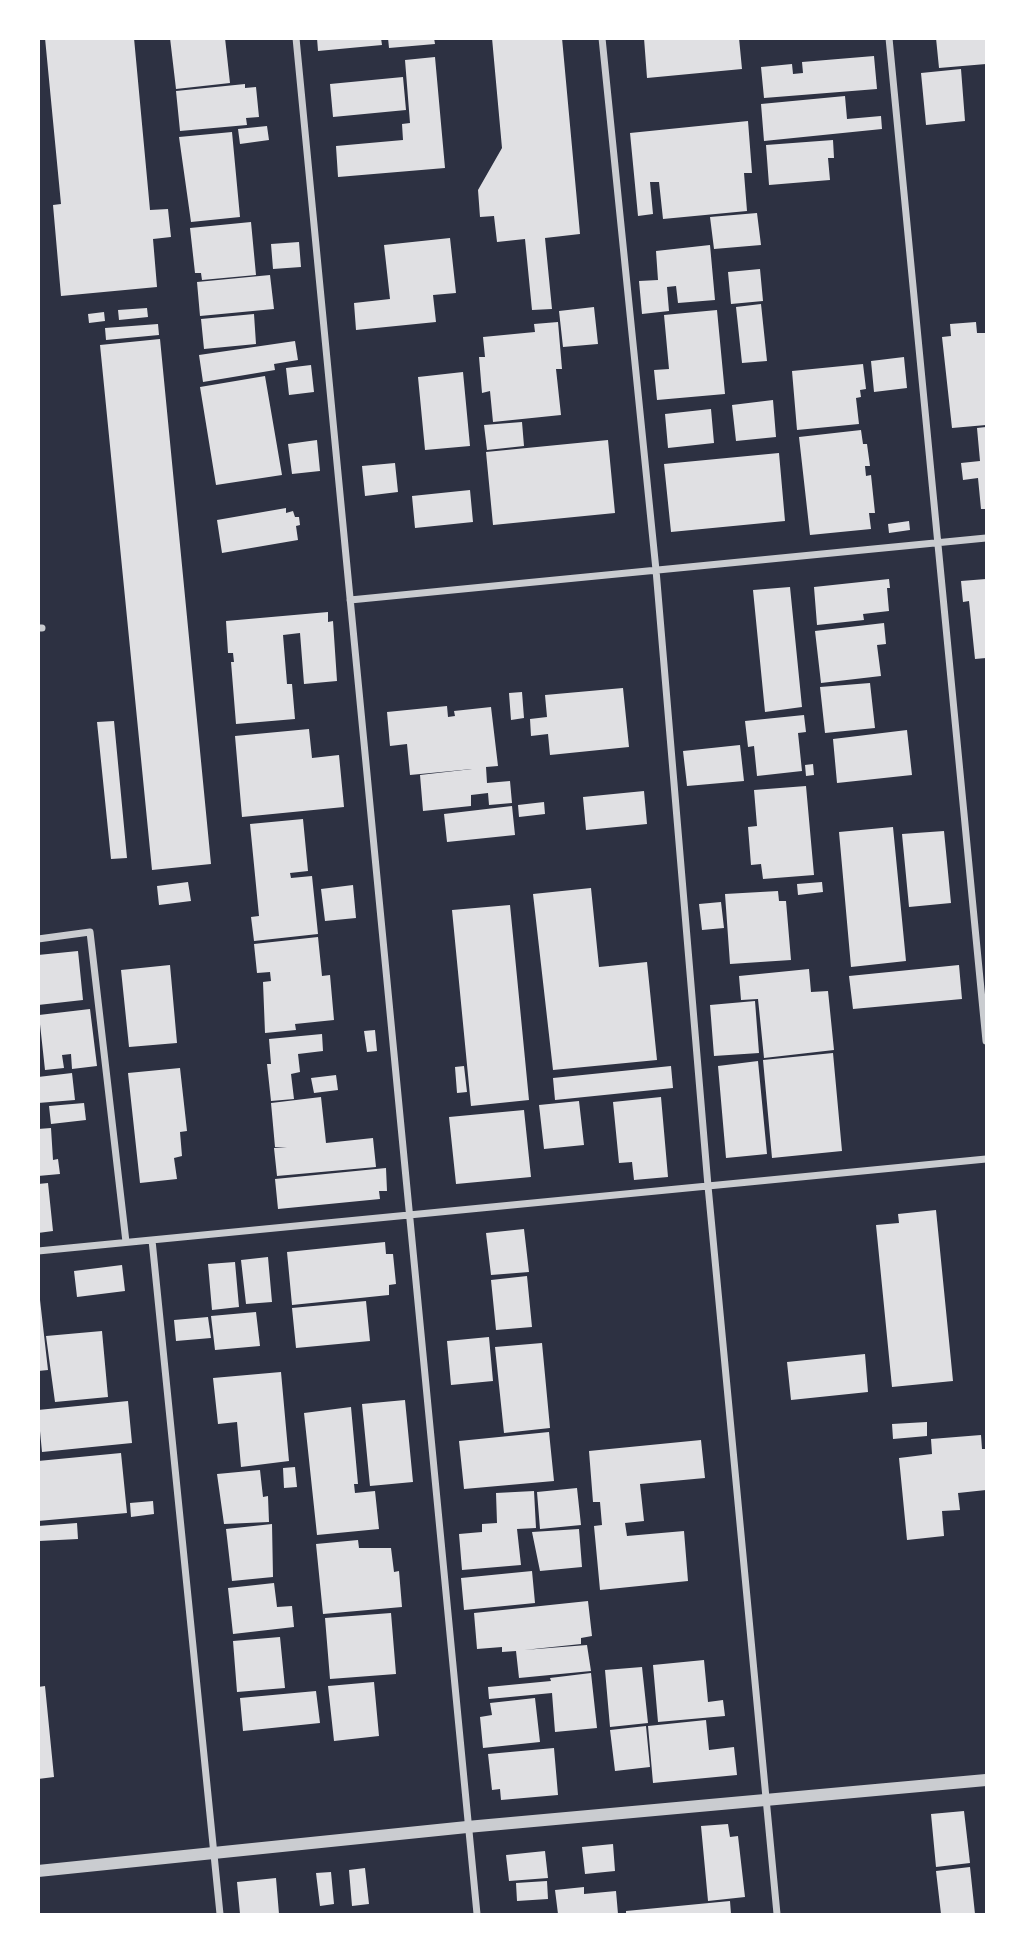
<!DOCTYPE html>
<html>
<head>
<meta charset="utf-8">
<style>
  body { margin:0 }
  #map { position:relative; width:1025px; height:1953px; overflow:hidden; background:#2d3142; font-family:"Roboto Condensed",sans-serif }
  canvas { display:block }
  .frame { position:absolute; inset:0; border:40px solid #fff; pointer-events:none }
</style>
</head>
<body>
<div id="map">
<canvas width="1025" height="1953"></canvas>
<div class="frame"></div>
</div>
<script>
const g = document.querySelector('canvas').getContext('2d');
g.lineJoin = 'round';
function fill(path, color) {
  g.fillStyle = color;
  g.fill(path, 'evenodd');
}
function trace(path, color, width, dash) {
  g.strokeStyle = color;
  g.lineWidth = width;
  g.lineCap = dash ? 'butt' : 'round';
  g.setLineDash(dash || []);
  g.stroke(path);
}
const building = new Path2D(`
  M45 38H134L150 210 168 209 171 237 153 239 157 287 61 296 53 205 61 204Z
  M170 38H225L230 83 176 89Z
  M317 38H381L382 45 318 51Z
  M388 38H434L435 44 389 48Z
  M492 38H562L580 234 545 238 552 309 532 310 525 239 497 242 494 216 480 217 478 190 502 148Z
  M644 38H739L742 69 647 78Z
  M936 38H986V64L939 68Z
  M874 56 877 89 764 98 761 67 792 64 793 74 803 73 802 62Z
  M435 57 445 168 338 177 336 146 403 140 402 124 410 123 405 60Z
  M961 69 965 121 926 125 921 73Z
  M403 77 406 110 333 117 330 84Z
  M245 84V88L256 87 259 117 246 118 247 125 180 131 176 91Z
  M845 96 847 119 881 116 882 129 764 141 761 104Z
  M748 121 752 173H744L747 211 663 219 659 182H650L653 214 638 216 630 133Z
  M267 126 269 140 240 144 238 129Z
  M232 132 240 217 191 222 179 137Z
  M833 140 834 158H828L830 180 769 185 766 145Z
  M757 213 761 245 714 249 710 217Z
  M251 222 256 275 202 280 201 273H195L190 228Z
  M450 238 456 293 433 295 436 322 356 330 354 303 390 299 384 245Z
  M299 242 301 267 273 269 271 244Z
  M710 245 715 300 678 303 676 286 667 287 669 311 642 314 639 281 658 280 656 251Z
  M760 269 763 301 731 304 728 272Z
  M270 275 274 309 200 316 197 282Z
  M761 304 767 361 742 363 736 307Z
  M594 307 598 344 563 347 559 311Z
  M147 308 148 317 119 320 118 310Z
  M717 310 725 394 657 400 654 370 669 369 664 315Z
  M104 312 105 321 89 323 88 314Z
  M254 314 256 344 204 349 201 319Z
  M558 322 562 369H556L561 415 493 422 490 391 482 393 479 357H485L483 337 535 332 534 324Z
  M976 322 977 333H986V425L952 428 942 337 951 336 950 324Z
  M158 324 159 335 106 340 105 328Z
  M160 339 211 864 152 870 100 345Z
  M295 341 298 360 274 364 275 370 203 382 199 355Z
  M904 357 907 388 874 392 871 361Z
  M863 364 866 389 860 390 861 397 856 398 859 424 797 430 792 371Z
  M311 365 314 392 289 395 286 368Z
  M463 372 470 446 425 450 418 377Z
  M265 376 282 475 216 485 200 387Z
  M773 400 776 437 736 441 732 405Z
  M711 409 714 443 668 448 665 414Z
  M522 422 524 446 487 450 484 425Z
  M986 427V509H981L978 478 963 480 961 463 980 461 977 428Z
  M861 430 863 444H867L870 466H865L866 476 871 475 875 513H869L871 529 810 535 799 437Z
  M317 440 320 471 292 474 288 444Z
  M608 440 615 513 493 525 486 452Z
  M779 453 785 521 671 532 664 464Z
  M395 463 398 492 365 496 362 466Z
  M470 490 473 522 415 528 412 496Z
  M286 508V513L293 511 295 517H299L300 525 296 526 298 540 222 553 217 520Z
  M909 521 910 530 889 533 888 524Z
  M889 579 890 588H887L889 611 863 614 864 620 817 625 814 587Z
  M986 579V658L975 659 969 601 963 602 961 581Z
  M790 587 802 707 765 712 753 590Z
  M328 612V622L333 621 337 681 304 684 300 633 283 635 287 684H292L295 719 236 724 231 662H234L233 653H228L226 621Z
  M884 623 886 644 877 645 881 676 821 683 815 631Z
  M870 683 875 728 825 733 820 687Z
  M623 688 629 747 550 755 548 734 531 736 530 719 547 717 545 695Z
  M522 692 524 718 511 720 509 693Z
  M447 706 448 717 455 716 454 711 491 707 498 766 486 767 487 783 510 781 512 803 489 805 488 793 471 795V806L423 811 420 775 472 769 410 775 407 744 390 746 387 712Z
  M804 715 806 732 798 733 802 771 757 776 754 746 748 747 745 721Z
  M114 721 127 858 111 859 97 722Z
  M309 729 312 758 339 755 344 807 242 817 235 736Z
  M907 730 912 775 837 783 833 739Z
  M740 745 744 781 687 786 683 751Z
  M813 764 814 775 806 776 805 765Z
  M806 786 814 875 763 879 761 864 751 865 748 827 757 826 754 790Z
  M644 791 647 824 586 830 583 797Z
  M544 802 545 814 519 817 518 805Z
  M512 806 515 835 447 842 444 814Z
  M303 819 308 871 290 873 291 878 312 876 318 934 254 941 251 917 259 916 250 824Z
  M893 827 906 961 851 967 839 832Z
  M944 831 951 903 909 907 902 834Z
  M188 882 191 901 159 905 157 886Z
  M822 882 823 892 798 895 797 884Z
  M353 885 356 918 325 921 321 889Z
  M591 888 599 967 647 962 657 1060 553 1070 533 894Z
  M778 891 779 901H786L791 960 730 964 725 894Z
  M721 902 724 928 702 930 699 904Z
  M510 905 529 1100 471 1106 452 910Z
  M318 937 322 976 330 975 334 1020 295 1024 296 1030 265 1033 263 982 271 981 270 972 257 973 254 944Z
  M78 951 83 1000 38 1005V955Z
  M170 965 177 1043 129 1047 121 970Z
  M959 965 962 999 853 1009 849 976Z
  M809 969 811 992 828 991 834 1050 764 1058 758 999 741 1000 739 976Z
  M755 1001 759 1053 714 1056 710 1005Z
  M90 1009 97 1066 72 1069 71 1054 62 1055 64 1068 45 1070 39 1015Z
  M375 1030 377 1051 367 1052 364 1031Z
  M322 1034 323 1051 298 1054 300 1072 291 1074 294 1099 271 1101 267 1064H271L269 1039Z
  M833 1053 842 1151 772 1158 763 1060Z
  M758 1061 767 1154 726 1158 718 1066Z
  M464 1066 467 1092 457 1093 455 1067Z
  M671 1066 673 1088 555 1100 553 1078Z
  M180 1068 187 1131 180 1132 182 1156 174 1158 177 1179 140 1183 128 1073Z
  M72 1073 75 1100 38 1103V1077Z
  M336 1075 338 1090 314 1093 311 1078Z
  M321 1097 326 1143 373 1138 376 1167 277 1176 274 1148 287 1147H275L271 1103Z
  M661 1097 668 1177 634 1180 632 1162 619 1163 613 1102Z
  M579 1101 584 1145 544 1149 539 1105Z
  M84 1103 86 1120 51 1124 49 1106Z
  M524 1110 531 1177 456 1184 449 1117Z
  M51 1128 53 1160 58 1159 60 1174 38 1176V1129Z
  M386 1168 387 1191H379L380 1199 278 1209 275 1179Z
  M48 1183 53 1231 38 1233V1184Z
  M936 1210 953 1381 892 1387 876 1225 899 1223 898 1214Z
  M524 1229 529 1272 491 1275 486 1233Z
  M385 1242 386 1254H393L396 1284 389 1285V1295L292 1305 287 1252Z
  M268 1257 272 1302 246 1304 241 1260Z
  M235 1262 239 1307 212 1310 208 1264Z
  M122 1265 125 1291 77 1297 74 1271Z
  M527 1276 532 1327 496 1330 491 1280Z
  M40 1300 48 1370 38 1371V1301Z
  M366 1301 370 1341 296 1348 292 1308Z
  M256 1312 260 1346 215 1350 211 1316Z
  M208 1317 211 1338 176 1341 174 1320Z
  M102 1331 108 1397 55 1402 46 1336Z
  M489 1337 493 1381 451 1385 447 1341Z
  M542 1343 550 1428 504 1433 495 1347Z
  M865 1354 868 1392 791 1400 787 1362Z
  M281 1372 289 1461 241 1467 237 1422 218 1424 213 1378Z
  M405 1400 413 1482 370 1486 362 1404Z
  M128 1401 132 1443 42 1452 38 1410Z
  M351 1407 358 1484H354L355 1493 375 1491 379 1529 317 1535 304 1413Z
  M927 1422V1436L893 1439 892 1424Z
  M549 1432 554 1481 464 1489 459 1441Z
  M981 1435 982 1449H986V1490L958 1493 960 1510 942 1511 944 1536 907 1540 899 1458 932 1454 931 1439Z
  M701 1440 705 1478 640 1484 644 1521 625 1523 627 1536 684 1531 688 1581 600 1590 594 1526 602 1525 600 1502H593L589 1451Z
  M121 1453 127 1513 38 1521V1461Z
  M295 1467 297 1487 284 1488 283 1468Z
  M260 1470 263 1497 268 1496 269 1522 224 1524 217 1474Z
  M577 1488 581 1525 540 1529 537 1492Z
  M534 1491 536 1528 517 1529 521 1565 462 1570 459 1534 482 1532V1524L497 1523 496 1493Z
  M153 1501 154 1514 131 1517 130 1503Z
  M77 1523 78 1539 39 1541 38 1526Z
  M272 1524 273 1577 232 1581 226 1529Z
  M579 1529 582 1567 540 1571 532 1532Z
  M358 1540 359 1548H391L394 1572 399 1571 402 1607 323 1614 316 1544Z
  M532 1571 535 1603 464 1610 461 1578Z
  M274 1583 277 1607 292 1606 294 1627 233 1634 228 1588Z
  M588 1601 592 1636 581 1638V1644L524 1650 587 1645 591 1671 519 1678 516 1651 502 1652V1647L477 1649 474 1613Z
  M391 1613 396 1674 330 1679 325 1618Z
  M280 1637 285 1688 237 1692 233 1641Z
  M704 1660 708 1702 723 1700 725 1716 658 1722 653 1665Z
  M642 1667 648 1723 610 1727 605 1670Z
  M591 1673 597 1728 555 1732 552 1693 489 1699 488 1687 551 1681 550 1678Z
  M374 1682 379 1736 334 1741 328 1686Z
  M45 1686 54 1777 38 1779V1687Z
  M316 1691 320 1723 243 1731 240 1698Z
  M535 1698 540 1742 483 1748 480 1717 492 1715 490 1703Z
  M706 1720 709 1750 734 1747 737 1775 653 1783 648 1726Z
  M646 1726 650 1767 615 1771 610 1730Z
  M554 1748 558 1795 501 1800 500 1789 492 1790 488 1754Z
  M964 1811 970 1863 936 1867 931 1814Z
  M728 1824 730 1837 738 1836 745 1897 708 1901 701 1826Z
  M613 1844 615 1871 585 1874 582 1847Z
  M545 1851 548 1878 509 1881 506 1855Z
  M970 1867 975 1914H941L936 1871Z
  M365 1868 369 1904 352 1906 349 1870Z
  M331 1872 334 1904 320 1906 316 1873Z
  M276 1878 279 1914H240L237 1882Z
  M547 1881 548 1899 517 1901 516 1883Z
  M584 1887V1894L616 1891 618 1914H558L555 1890Z
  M730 1901 731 1914H626V1911Z`);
const minor = new Path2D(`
  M296 38 477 1914
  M602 38 656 570 708 1186 777 1914
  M889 38 986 1041
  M350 600 986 538
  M38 628H42
  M38 939 90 932 126 1242
  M152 1240 220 1914
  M38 1251 986 1159`);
const tertiary = new Path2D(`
  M38 1871 467 1827 986 1780`);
fill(building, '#e0e0e3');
trace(minor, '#caccd0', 7);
trace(tertiary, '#caccd0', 12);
</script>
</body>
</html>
